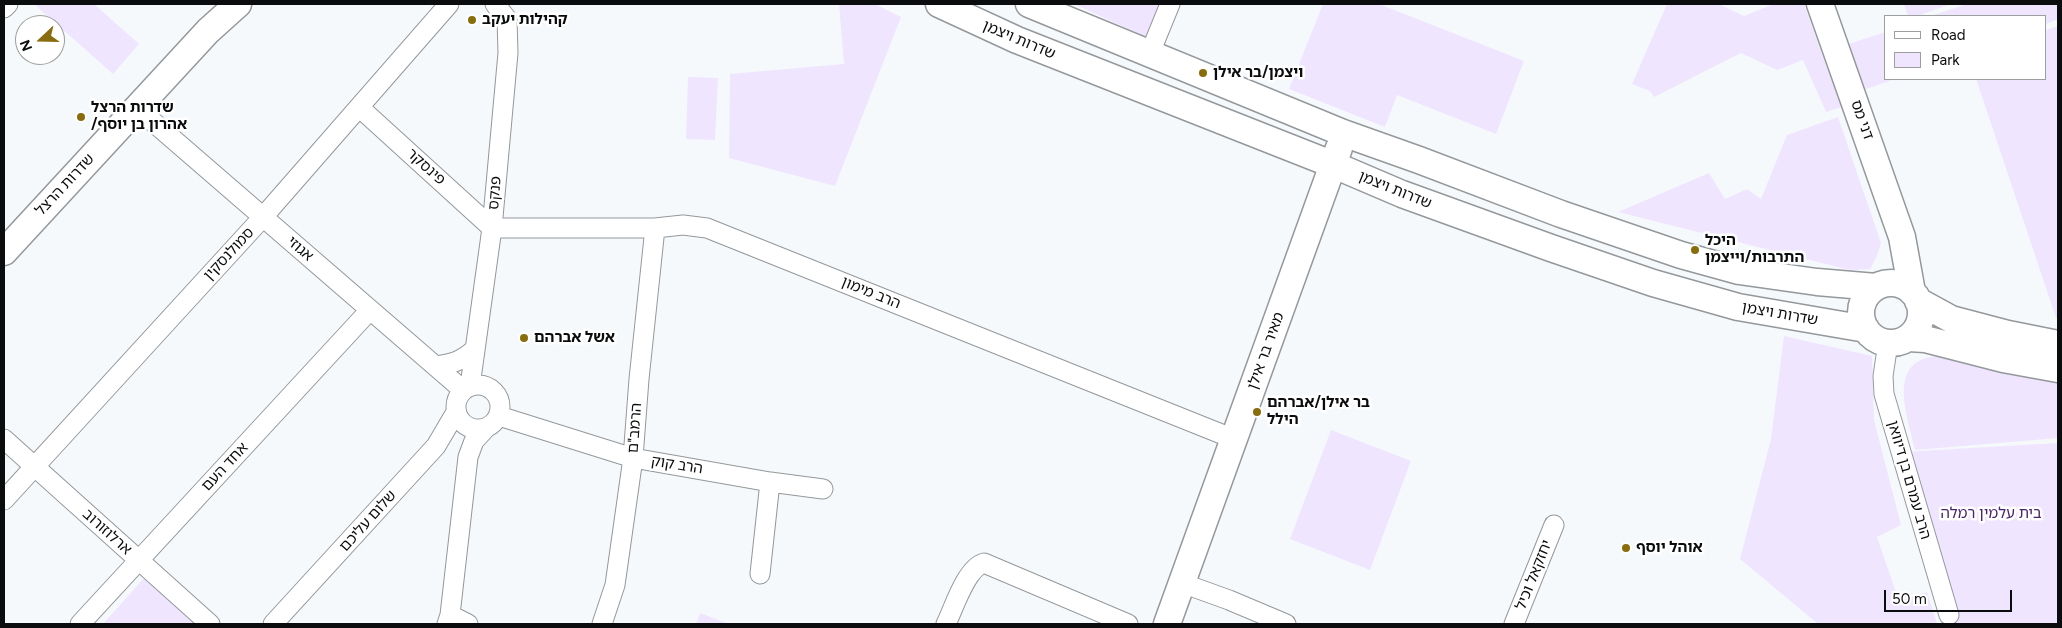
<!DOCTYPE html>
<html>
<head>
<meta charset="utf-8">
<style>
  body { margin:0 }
  #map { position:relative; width:2062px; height:628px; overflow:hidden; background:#f5f9fc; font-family:Figtree,sans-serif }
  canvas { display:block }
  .frame { position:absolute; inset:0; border:5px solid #0b0c0d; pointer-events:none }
  .legend { position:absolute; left:1884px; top:15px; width:162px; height:65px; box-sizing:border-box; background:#fff; border:1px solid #9d9e9e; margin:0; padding:6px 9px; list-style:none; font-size:15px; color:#0b0c0d }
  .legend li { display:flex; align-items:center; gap:10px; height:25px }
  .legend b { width:25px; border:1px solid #9d9e9e }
  .north { position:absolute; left:15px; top:15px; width:50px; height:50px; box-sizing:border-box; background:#fff; border:1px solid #9d9e9e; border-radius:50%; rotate:249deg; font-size:14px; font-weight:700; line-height:20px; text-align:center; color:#0b0c0d }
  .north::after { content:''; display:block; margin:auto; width:18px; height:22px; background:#896c0b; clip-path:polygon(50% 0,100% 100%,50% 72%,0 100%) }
  .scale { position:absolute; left:1884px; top:590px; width:128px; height:22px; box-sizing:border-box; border:2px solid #0b0c0d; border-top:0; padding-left:6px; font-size:15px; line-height:18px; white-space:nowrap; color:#0b0c0d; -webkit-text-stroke:4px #fff; paint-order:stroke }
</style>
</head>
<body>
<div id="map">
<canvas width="2062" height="628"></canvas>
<div class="frame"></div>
<ul class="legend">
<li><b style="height:6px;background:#fff"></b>Road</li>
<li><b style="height:14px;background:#f0e5ff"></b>Park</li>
</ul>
<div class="north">N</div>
<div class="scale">50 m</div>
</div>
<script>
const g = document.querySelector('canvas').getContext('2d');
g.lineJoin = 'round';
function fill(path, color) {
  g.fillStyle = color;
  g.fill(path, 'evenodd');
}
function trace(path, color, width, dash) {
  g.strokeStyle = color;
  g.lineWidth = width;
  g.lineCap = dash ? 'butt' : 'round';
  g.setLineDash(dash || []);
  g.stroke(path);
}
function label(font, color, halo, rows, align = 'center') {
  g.font = font + ' Figtree,"Noto Sans Hebrew",sans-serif';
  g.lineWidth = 5;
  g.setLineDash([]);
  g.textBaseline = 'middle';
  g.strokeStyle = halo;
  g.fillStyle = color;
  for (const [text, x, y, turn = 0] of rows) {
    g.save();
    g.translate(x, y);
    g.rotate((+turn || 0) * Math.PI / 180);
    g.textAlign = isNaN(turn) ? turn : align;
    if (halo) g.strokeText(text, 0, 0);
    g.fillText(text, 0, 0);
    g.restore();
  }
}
const green = new Path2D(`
  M36 4H94L139 44 113 74 35 5Z
  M839 4H875L901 17 835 186 729 158 730 74 844 64Z
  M1074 4H1159L1146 37Z
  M1323 4H1379L1524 61 1496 134 1397 95 1385 127 1289 89Z
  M1667 4H1719L1744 16 1774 4H1804L1841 107 1826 112 1803 60 1777 70 1741 53 1654 97 1650 91 1632 84Z
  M1904 4H1951L1917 16H1908Z
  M1967 4H2058V19L2046 24V16H1931Z
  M2058 26V318H2056L1976 79H2046V30Z
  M1886 32V79H1895L1863 90 1848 44Z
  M688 77 718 78 715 140 686 139Z
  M1838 117 1881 243 1877 256 1870 269 1850 270 1618 212 1709 173 1725 199 1747 189 1761 199 1787 135Z
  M1784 336 1872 356 1874 420 1901 525 1877 537 1899 601 1927 592 1937 624H1818L1740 559 1771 439Z
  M1937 356 1965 364 2058 381V438L1915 450C1908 416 1885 361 1937 356Z
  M1331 430 1411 461 1370 570 1290 539Z
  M2058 443V624H1956L1902 452Z
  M144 578 196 624H103Z
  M700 613 729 624H696Z`);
const street = new Path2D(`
  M4 8 8 4
  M1150 53 1170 4
  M359 107 492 228H655L683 225 707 228 1234 439
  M137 108 463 390
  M1888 343 1883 376 1884 394 1949 615
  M435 366C452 364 462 361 475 349
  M456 407a22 22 0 1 1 44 0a22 22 0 1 1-44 0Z
  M470 386 492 228 508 53 507 19 495 4
  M499 416 633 458 770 482 823 489
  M4 439 210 624
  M4 500 263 217 449 4
  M760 574 770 482
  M1182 583 1229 600 1286 624
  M450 615 468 624
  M80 624 370 310
  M273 624 436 446 456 412
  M447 624 450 615 468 457 474 441 486 428
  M602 624 615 585 633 458 639 379 655 228
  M946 624C954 608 966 568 984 563L1128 624
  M1514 624 1554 525`);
const secondary = new Path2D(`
  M939 4 1017 40 1334 165 1402 194 1551 248 1653 283 1738 307 1866 329
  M1029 4 1343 133 1419 160 1561 214 1681 255 1739 271 1817 282 1876 287
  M1820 4 1902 237 1912 292
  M4 252 208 31 238 4
  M1861 313a30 30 0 1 1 60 0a30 30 0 1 1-60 0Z
  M1918 301 1951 319 2008 334 2058 344
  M1908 338 1925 339 2003 359 2058 369
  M1167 624 1339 148`);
const markers = [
  [472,20,5,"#896c0b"],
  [1203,73,5,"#896c0b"],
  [81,117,5,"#896c0b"],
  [1695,250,5,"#896c0b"],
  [524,338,5,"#896c0b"],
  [1257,412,5,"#896c0b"],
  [1626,548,5,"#896c0b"]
];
const poiNames = [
  ["קהילות יעקב",482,20],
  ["ויצמן/בר אילן",1213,73],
  ["שדרות הרצל",91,108],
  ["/אהרון בן יוסף",91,125],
  ["היכל",1705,241],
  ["התרבות/וייצמן",1705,258],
  ["אשל אברהם",534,338],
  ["בר אילן/אברהם",1267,403],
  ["הילל",1267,420],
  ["אוהל יוסף",1636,548]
];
const streetNames = [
  ["שדרות ויצמן",1019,40,23],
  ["דני מס",1862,120,70],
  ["פינסקר",426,167,42],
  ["שדרות הרצל",65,185,-47],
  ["שדרות ויצמן",1395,190,22],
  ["פנקס",495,193,-85],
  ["אגוזי",300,249,41],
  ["סמולנסקין",229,254,-47],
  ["הרב מימון",871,293,22],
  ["שדרות ויצמן",1780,314,10],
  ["מאיר בר אילן",1266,351,-70],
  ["הרמב\"ם",635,428,-86],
  ["הרב קוק",677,465,9],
  ["אחד העם",225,467,-47],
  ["הרב עמרם בן דיוואן",1909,480,74],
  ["שלום עליכם",368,521,-48],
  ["ארלוזורוב",107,532,42],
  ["יחזקאל וכיל",1534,575,-68]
];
const parkNames = [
  ["בית עלמין רמלה",1991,514]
];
fill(green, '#f0e5ff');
trace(street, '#94989b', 21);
trace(secondary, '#94989b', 29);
trace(street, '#fff', 19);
trace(secondary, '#fff', 26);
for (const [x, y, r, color] of markers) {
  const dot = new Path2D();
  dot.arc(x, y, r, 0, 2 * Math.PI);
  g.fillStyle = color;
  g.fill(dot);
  trace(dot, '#fff', 2);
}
label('bold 15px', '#0b0c0d', '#fff', poiNames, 'left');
label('15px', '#0b0c0d', '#fff', streetNames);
label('15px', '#4a236f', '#fff', parkNames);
</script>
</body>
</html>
